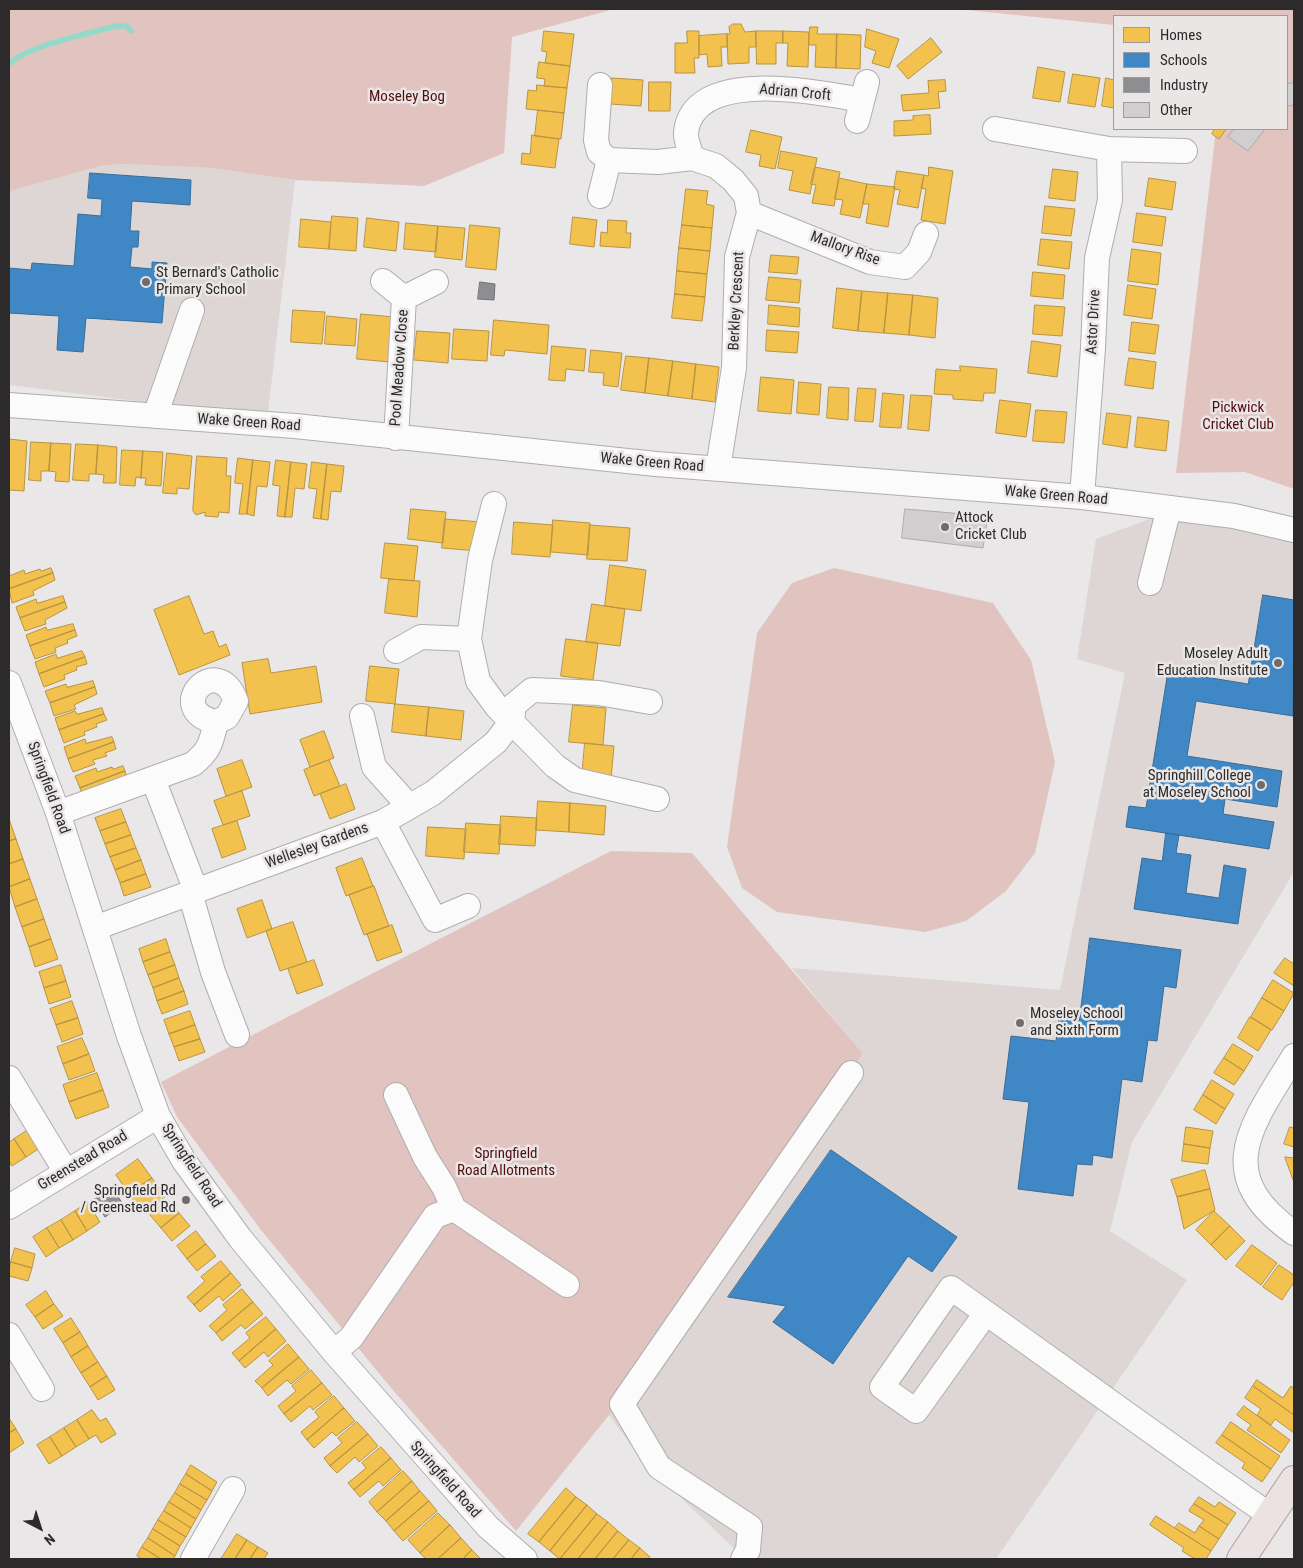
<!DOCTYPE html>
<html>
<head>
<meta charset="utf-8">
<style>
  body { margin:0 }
  #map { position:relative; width:1303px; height:1568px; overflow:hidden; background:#e9e7e7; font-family:"Roboto Condensed",sans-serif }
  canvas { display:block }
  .frame { position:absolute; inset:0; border:10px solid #2c2a2a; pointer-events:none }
  .legend { position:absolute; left:1113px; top:15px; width:175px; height:115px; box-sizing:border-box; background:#eae6e6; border:1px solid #9e9b9b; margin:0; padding:6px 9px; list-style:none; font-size:15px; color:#2c2a2a }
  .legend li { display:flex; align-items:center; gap:10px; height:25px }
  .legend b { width:25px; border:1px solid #9e9b9b }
  .north { position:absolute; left:15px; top:1503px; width:50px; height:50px; -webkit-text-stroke:4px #eae6e6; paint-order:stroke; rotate:140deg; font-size:14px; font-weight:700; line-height:20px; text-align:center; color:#2c2a2a }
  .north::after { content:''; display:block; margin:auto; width:18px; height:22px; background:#2c2a2a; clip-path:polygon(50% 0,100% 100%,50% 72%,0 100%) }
</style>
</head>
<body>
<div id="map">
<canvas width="1303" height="1568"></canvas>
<div class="frame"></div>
<ul class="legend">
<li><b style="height:14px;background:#f2c14e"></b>Homes</li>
<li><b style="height:14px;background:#3f88c5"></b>Schools</li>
<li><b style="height:14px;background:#8d8d92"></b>Industry</li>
<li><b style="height:14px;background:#d0cece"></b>Other</li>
</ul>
<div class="north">N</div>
</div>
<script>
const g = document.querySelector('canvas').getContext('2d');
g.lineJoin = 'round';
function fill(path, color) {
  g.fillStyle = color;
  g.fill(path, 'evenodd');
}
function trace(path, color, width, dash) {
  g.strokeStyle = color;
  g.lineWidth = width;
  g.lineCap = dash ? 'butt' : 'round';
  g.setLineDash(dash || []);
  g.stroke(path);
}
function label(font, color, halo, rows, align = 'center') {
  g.font = font + ' "Roboto Condensed",sans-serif';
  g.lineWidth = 5;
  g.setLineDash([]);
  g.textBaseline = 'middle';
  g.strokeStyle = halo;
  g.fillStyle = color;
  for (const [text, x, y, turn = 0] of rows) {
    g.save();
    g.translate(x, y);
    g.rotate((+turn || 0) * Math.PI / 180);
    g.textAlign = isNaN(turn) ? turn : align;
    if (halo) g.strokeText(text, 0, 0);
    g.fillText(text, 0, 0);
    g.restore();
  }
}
const built = new Path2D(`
  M9 163 100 166 123 164 211 168 295 180 268 412 160 404 9 385Z
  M1163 514 1294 537V872L1132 1142 1110 1231 1187 1280 996 1559H745L642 1460 609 1415 863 1055 792 968 1060 990 1125 673 1077 659 1096 539Z`);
const green = new Path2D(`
  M9 9H614L512 37 504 153 424 186 295 180 211 168 123 164 100 166 9 191Z
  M957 9H1294V489L1245 472 1176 473 1216 129H1287V16H1114V25Z
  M834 568 993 603 1031 660 1055 762 1035 853 1006 891 966 921 925 932 777 912 742 888 727 847 757 633 792 583Z
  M611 851 692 853 863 1054 609 1415 516 1531 392 1389 261 1230 177 1117 161 1082Z`);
const homes = new Path2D(`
  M733 24H741L745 32 756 31V47H749V63L728 64 727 34H730L729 27Z
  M810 27H818L817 34H837L836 68 815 67 816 45H809Z
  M867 29 899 39 889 68 872 63 876 51 865 47Z
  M544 31 574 34 570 66 545 63 547 52 542 51Z
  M687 31H699V58H694L695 73H675V43H687Z
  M756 31H783V43H776V64H757Z
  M783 31 809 32 808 67 787 66 788 43H783Z
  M727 34V47H721L722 66 708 67 707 54 699 55V36Z
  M837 34 861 35 860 69 836 68Z
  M931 38 942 52 908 79 897 66Z
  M539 62 570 66 567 88 544 86 545 79 537 78Z
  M1038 67 1065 72 1060 102 1033 98Z
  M1073 74 1100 78 1095 107 1068 103Z
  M612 78 643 80 641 106 610 104Z
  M1106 78 1114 80V108L1102 106Z
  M945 80 946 91 938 92 940 108 903 111 901 95 929 93 928 81Z
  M649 82H671L670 111H649Z
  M537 85 567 88 564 113 526 109 528 90 536 91Z
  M538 110 564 113 561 139 535 136Z
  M930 115 931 134 894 136V121L913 120V116Z
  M1215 129H1226L1219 139 1212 134Z
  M751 130 782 137 775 169 759 166 761 155 746 152Z
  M532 135 559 139 555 168 521 164 522 153 530 154Z
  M781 151 817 158 810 194 789 190 793 171 778 168Z
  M815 167 840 172 834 206 812 203 816 185 811 184Z
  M929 167 953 171 945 224 921 220 926 189 921 188 924 175 928 176Z
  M1053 169 1078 172 1075 201 1049 198Z
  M897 171 924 175 918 208 897 204 900 190 894 189Z
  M839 178 867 184 860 218 840 214 843 200 835 199Z
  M1149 178 1176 182 1172 210 1145 206Z
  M867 184 895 187 888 227 866 223 869 204H863Z
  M686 189 708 191 706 204 714 206 712 228 682 225Z
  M1045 206 1075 209 1071 236 1042 233Z
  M1137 213 1166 217 1162 246 1133 242Z
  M332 216 358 218 356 251 329 249Z
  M573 217 597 220 594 247 570 244Z
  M367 218 399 222 396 251 364 247Z
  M301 219 331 222 329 249 299 247Z
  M608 220 627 221 626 233H631L630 248 600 246 601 232 607 233Z
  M406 223 438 226 436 252 404 249Z
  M470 225 500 228 496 270 466 267Z
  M682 225 712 228 710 251 679 248Z
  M438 226 465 228 462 260 435 257Z
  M1041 239 1072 242 1069 269 1038 265Z
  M679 248 710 251 707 274 677 271Z
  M1132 249 1161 253 1158 285 1128 281Z
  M771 255 799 257 797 274 769 272Z
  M677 271 707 274 705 297 675 294Z
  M1033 272 1065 275 1063 299 1031 296Z
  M769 277 801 280 799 303 766 300Z
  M1128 285 1156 289 1152 319 1124 315Z
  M837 288 862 291 858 331 833 328Z
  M862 291 888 293 884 333 858 331Z
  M888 293 913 295 909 335 884 333Z
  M675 294 705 297 702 321 672 318Z
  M913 295 938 298 935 338 909 335Z
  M769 305 800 308 799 327 768 324Z
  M1035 305 1065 307 1062 336 1033 334Z
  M293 310 325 312 322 344 291 342Z
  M361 314 394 317 390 362 357 359Z
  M327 316 357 319 355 346 325 344Z
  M494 320 549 325 547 354 505 350 504 356 491 355Z
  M1132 322 1159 325 1155 354 1129 351Z
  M454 329 489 331 487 361 452 359Z
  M767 330 799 332 797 353 766 351Z
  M417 331 450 333 448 363 414 360Z
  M1032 341 1061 345 1057 377 1028 373Z
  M552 346 586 349 584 371 566 369 565 381 549 380Z
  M591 350 622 353 618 387 603 385 604 373 589 372Z
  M626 356 649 358 645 393 621 390Z
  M649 358 673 361 668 396 645 393Z
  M1129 358 1156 362 1153 389 1125 385Z
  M673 361 696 364 692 399 668 396Z
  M696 364 719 367 715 402 692 399Z
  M960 366 997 369 995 393H984L983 401 953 399V395L934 394 936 369 960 371Z
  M761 377 794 380 791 414 758 411Z
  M799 382 821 384 819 415 797 413Z
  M829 387 849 388 848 420 827 418Z
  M858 388 876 389 873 422 855 421Z
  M883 393 904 395 901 428 880 427Z
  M911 395 932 396 929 431 908 429Z
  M1000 400 1031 404 1026 437 996 433Z
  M1036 410 1067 412 1064 443 1033 441Z
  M1107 413 1131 416 1127 448 1103 444Z
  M1138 417 1169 421 1166 451 1135 447Z
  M9 439 27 441 24 491 9 490Z
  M31 442 51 443 49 471H41V481L29 480Z
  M51 443 71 444 69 482 55 481 56 472 49 471Z
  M76 444 98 445 96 474H89V481L73 480Z
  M98 445 117 447 116 483H103L104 475 96 474Z
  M122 450 143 451 141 478 136 477 135 486 120 485Z
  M143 451 163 452 161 486 145 485 146 478H141Z
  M167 453 192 456 189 489 177 488V494L163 493Z
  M197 456 227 458 226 476H231L229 513 219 512 218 517 205 516V512L196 515 193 511Z
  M238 458 253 460 247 514H239L243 484 235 483Z
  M253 460 270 462 267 487 257 486 254 516 247 514Z
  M276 460 291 462 285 517 277 516 280 486 273 485Z
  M291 462 307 464 304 489 295 488 292 517H285Z
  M312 462 327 464 321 519 313 518 317 489 309 488Z
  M327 464 344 466 341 492 331 491 328 520 321 519Z
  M411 509 446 512 443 543 408 539Z
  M445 519 481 522 478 551 442 548Z
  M553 520 590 523 588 555 551 552Z
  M514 522 553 525 550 557 512 554Z
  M590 525 630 528 627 561 587 559Z
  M385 543 418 546 414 581 381 578Z
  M610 565 646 570 641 611 605 606Z
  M51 568 53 573 9 589V576L24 570 25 574 40 569 41 571Z
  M53 573 55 580 33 591 34 595 12 603 9 589Z
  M389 579 420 581 417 617 385 613Z
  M63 596 65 602 20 618 16 607 36 599 37 603Z
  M189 596 204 634 213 631 219 647 226 644 230 655 179 675 154 610Z
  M65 602 67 608 45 620 46 624 25 631 20 618Z
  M592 604 625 609 620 646 586 642Z
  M73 624 75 630 30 646 26 635 46 627 47 630Z
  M75 630 77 636 67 640 68 643 55 648 56 652 35 659 30 646Z
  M566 639 598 643 593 680 561 676Z
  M82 651 85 657 39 674 35 662 56 654 57 658Z
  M85 657 87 664 76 667 77 670 64 675 65 679 44 687 39 674Z
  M268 659 271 673 316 666 322 702 250 714 242 663Z
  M370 666 399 669 395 704 366 701Z
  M93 681 95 687 50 703 45 691 66 684 67 687Z
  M95 687 97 694 74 705 76 709 54 716 50 703Z
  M395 704 429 707 426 736 392 732Z
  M573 705 606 708 603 745 569 742Z
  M429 707 464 711 461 740 426 736Z
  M102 708 104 714 59 730 55 718 75 711 77 714Z
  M104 714 107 720 96 724 97 727 84 732 85 735 64 743 59 730Z
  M324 731 334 758 310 767 300 740Z
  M112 737 114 742 68 759 64 747 85 739 86 743Z
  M114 742 116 749 105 753 107 756 93 760 95 764 73 772 68 759Z
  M585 743 614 746 611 779 582 777Z
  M242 760 252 787 226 796 217 769Z
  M329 760 340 786 314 796 304 770Z
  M123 766 125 771 80 788 75 776 96 768 97 772 112 767 113 769Z
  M125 771 127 778 84 801 80 788Z
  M346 784 355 809 330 819 320 794Z
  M242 791 250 816 223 825 214 801Z
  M538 801 570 803 569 832 536 830Z
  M570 803 606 806 604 835 569 832Z
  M121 809 126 822 100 831 95 818Z
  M501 816 537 818 535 846 499 844Z
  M9 819 16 839 9 841Z
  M237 821 246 849 222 858 212 829Z
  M126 822 131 835 105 844 100 831Z
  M466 823 501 825 499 854 464 852Z
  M428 827 466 829 464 859 426 856Z
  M131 835 136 848 110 857 105 844Z
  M16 839 23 859 9 864V841Z
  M136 848 141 860 115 870 110 857Z
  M362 858 373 886 346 896 336 868Z
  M23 859 30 879 9 887V864Z
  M141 860 146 874 120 883 115 870Z
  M146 874 151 887 124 896 120 883Z
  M30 879 37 899 15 907 9 887Z
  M374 886 389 926 364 935 349 895Z
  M37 899 44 919 22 927 15 907Z
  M262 900 272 929 247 938 237 909Z
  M44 919 51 939 29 947 22 927Z
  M293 922 307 962 280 971 266 931Z
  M392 925 402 952 377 961 367 934Z
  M51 939 58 959 35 967 29 947Z
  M166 939 170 952 143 962 139 949Z
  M170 952 175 965 148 975 143 962Z
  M1285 958 1294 964V986L1274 973Z
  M314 960 323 985 297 994 288 969Z
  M61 965 66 981 44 988 39 972Z
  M175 965 179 978 153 988 148 975Z
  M179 978 184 991 157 1001 153 988Z
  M1273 980 1294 993 1284 1011 1262 998Z
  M66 981 71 997 49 1004 44 988Z
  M184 991 188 1004 162 1014 157 1001Z
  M1262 998 1284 1011 1272 1030 1251 1017Z
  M72 1001 78 1018 56 1025 50 1009Z
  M190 1011 195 1025 169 1034 164 1020Z
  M1250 1017 1271 1030 1258 1051 1238 1038Z
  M78 1018 83 1034 62 1042 56 1025Z
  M195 1025 200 1039 174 1047 169 1034Z
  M82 1038 89 1054 63 1064 57 1047Z
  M200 1039 205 1052 179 1061 174 1047Z
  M1233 1044 1253 1056 1244 1071 1224 1058Z
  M89 1054 95 1071 69 1080 63 1064Z
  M1224 1058 1244 1071 1234 1085 1214 1073Z
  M97 1073 103 1090 69 1102 63 1085Z
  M1212 1080 1234 1094 1225 1109 1203 1095Z
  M103 1090 109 1107 76 1119 69 1102Z
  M1203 1095 1225 1109 1216 1124 1194 1110Z
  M1186 1127 1213 1131 1210 1148 1184 1144Z
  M1290 1127 1294 1128V1147L1284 1144Z
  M28 1130 40 1148 26 1157 14 1139Z
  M14 1139 26 1157 12 1166 9 1161V1143Z
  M1184 1144 1210 1148 1208 1164 1182 1161Z
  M1285 1157 1294 1158V1182Z
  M138 1159 152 1178 129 1194 116 1175Z
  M1205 1170 1210 1189 1177 1197 1171 1180Z
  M152 1178 165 1197 142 1213 129 1194Z
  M1210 1189 1215 1210 1184 1229 1177 1197Z
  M168 1200 179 1213 161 1228 150 1215Z
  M88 1203 100 1222 87 1231 75 1211Z
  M75 1211 87 1231 73 1240 61 1220Z
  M1214 1211 1230 1226 1211 1245 1196 1230Z
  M179 1213 190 1226 172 1241 161 1228Z
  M61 1220 73 1240 59 1248 47 1228Z
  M1230 1226 1245 1241 1226 1260 1211 1245Z
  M47 1228 59 1248 46 1257 33 1237Z
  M196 1231 206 1244 187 1259 177 1246Z
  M206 1244 216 1256 197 1271 187 1259Z
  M1252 1245 1277 1263 1261 1285 1236 1266Z
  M15 1248 35 1254 32 1268 11 1262Z
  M221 1261 231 1273 194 1305 187 1297 205 1281 201 1277Z
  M11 1262 32 1268 28 1281 9 1276Z
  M1279 1265 1294 1275V1282L1282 1300 1263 1287Z
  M231 1273 241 1285 223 1301 219 1296 200 1312 194 1305Z
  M242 1289 253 1302 216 1333 209 1326 227 1310 223 1305Z
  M46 1291 54 1304 35 1317 26 1305Z
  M253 1302 263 1314 245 1329 241 1325 222 1341 216 1333Z
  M54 1304 63 1316 43 1329 35 1317Z
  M266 1317 276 1329 239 1361 232 1353 250 1338 246 1333Z
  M71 1318 80 1332 63 1343 54 1329Z
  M276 1329 286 1341 268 1357 264 1352 245 1368 239 1361Z
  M80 1332 88 1346 71 1357 63 1343Z
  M288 1344 299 1357 262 1388 255 1381 273 1365 269 1361Z
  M88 1346 98 1362 81 1373 71 1357Z
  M299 1357 309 1369 291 1384 287 1380 268 1396 262 1388Z
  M98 1362 107 1376 90 1387 81 1373Z
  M311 1370 322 1383 284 1414 278 1406 296 1391 292 1386Z
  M107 1376 115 1390 98 1400 90 1387Z
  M1257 1380 1283 1398 1291 1386 1294 1389V1415L1253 1386Z
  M322 1383 332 1395 313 1410 310 1406 291 1422 284 1414Z
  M1253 1386 1294 1415V1433L1275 1419 1271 1425 1257 1415 1261 1409 1245 1398Z
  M334 1396 344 1408 307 1440 301 1432 319 1417 315 1412Z
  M1244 1406 1290 1440 1281 1453 1247 1430 1251 1425 1237 1415Z
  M344 1408 355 1421 336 1436 332 1432 314 1448 307 1440Z
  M92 1410 100 1421 106 1418 116 1434 101 1443 96 1435 89 1439 77 1420Z
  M9 1418 16 1429 9 1433Z
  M77 1420 89 1439 76 1447 64 1428Z
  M357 1422 368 1434 330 1466 324 1458 342 1443 338 1438Z
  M1231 1422 1280 1456 1271 1469 1222 1435Z
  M64 1428 76 1447 62 1456 50 1437Z
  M16 1429 24 1443 9 1453V1433Z
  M368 1434 378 1446 359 1462 355 1457 337 1473 330 1466Z
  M1222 1435 1271 1469 1262 1482 1242 1468 1245 1463 1216 1443Z
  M50 1437 62 1456 49 1464 37 1445Z
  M381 1447 391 1458 354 1490 348 1483 366 1468 362 1463Z
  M391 1458 401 1470 383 1486 379 1481 360 1497 354 1490Z
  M191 1465 217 1482 212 1491 186 1474Z
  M403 1471 412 1481 377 1512 369 1502Z
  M186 1474 212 1491 207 1500 180 1484Z
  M412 1481 420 1491 386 1521 377 1512Z
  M180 1484 207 1500 201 1510 175 1493Z
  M566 1488 576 1497 539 1542 528 1534Z
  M420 1491 429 1501 394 1531 386 1521Z
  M175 1493 201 1510 196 1519 169 1502Z
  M576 1497 587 1505 550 1551 539 1542Z
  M1199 1497 1215 1507 1219 1502 1236 1513 1228 1525 1194 1504Z
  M429 1501 437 1511 403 1541 394 1531Z
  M169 1502 196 1519 191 1528 164 1511Z
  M1194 1504 1228 1525 1219 1539 1199 1526 1204 1520 1189 1511Z
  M587 1505 597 1514 560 1559 550 1551Z
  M164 1511 191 1528 186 1537 158 1520Z
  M438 1513 450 1525 420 1553 408 1540Z
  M597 1514 608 1522 578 1559H560Z
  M1156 1516 1211 1551 1206 1559H1195L1182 1551 1184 1548 1150 1525Z
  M158 1520 186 1537 180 1546 153 1529Z
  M608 1522 618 1531 595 1559H578Z
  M1179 1523 1195 1533 1199 1526 1219 1539 1211 1551 1175 1528Z
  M450 1525 461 1538 438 1559H426L420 1553Z
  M153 1529 180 1546 175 1556 148 1538Z
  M618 1531 629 1540 613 1559H595Z
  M237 1534 247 1540 235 1559H221Z
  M148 1538 175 1556 173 1559H161L142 1547Z
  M461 1538 472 1550 463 1559H438Z
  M247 1540 258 1547 250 1559H235Z
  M629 1540 640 1548 631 1559H613Z
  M142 1547 161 1559H142L137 1556Z
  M258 1547 268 1553 264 1559H250Z
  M640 1548 650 1557 648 1559H631Z
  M472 1550 481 1559H463Z`);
const schools = new Path2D(`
  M90 173 191 180 190 205 132 201 130 231H139L138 247H132L130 267 152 269V262L167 263 162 323 86 318 83 352 57 350 59 316 9 313V268L31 270 32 263 74 266 78 214 101 216 102 199 88 198Z
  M1263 595 1294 600 1293 716 1196 701 1187 756 1282 771 1277 807 1225 799 1223 814 1274 822 1269 849 1126 827 1129 806 1146 808 1168 671 1248 684Z
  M1166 833 1179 835 1176 853 1191 855 1186 893 1219 898 1224 865 1246 869 1238 924 1134 909 1142 858 1162 861Z
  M1090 938 1181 950 1176 988 1164 986 1157 1041 1148 1040 1142 1082 1122 1079 1112 1158 1093 1155 1092 1165 1077 1164 1073 1196 1018 1189 1029 1102 1003 1099 1011 1036 1056 1041 1059 1018 1079 1020Z
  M831 1150 957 1237 932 1272 908 1256 833 1364 773 1322 786 1306 728 1297Z`);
const industry = new Path2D(`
  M480 282 495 284 494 300 478 299Z
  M112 1188 123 1204 105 1217 94 1200Z`);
const stream = new Path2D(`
  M9 64C28 45 89 34 116 26H126L131 31`);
const building = new Path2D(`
  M1294 83V105L1287 106V84Z
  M1234 129H1265L1248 151 1228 137Z
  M905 509 988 516 983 548 902 538Z`);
const minor = new Path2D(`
  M600 85 596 140 599 152 609 160
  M857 121 867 82
  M995 129 1109 149
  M692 158C690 150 685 139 686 132 694 66 819 93 862 100
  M600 196 609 160 658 162 692 158 716 166 733 180 746 196 749 213 737 257 734 368 718 468
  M749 213 870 262 905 267 919 252 926 234
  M383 281 404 298 396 438
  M404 298 436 282
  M9 405 295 426 656 464 1082 497 1234 516 1294 530
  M155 416 192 310
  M1082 497 1093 348 1097 258 1110 200 1109 149 1185 151
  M1150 583 1169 508
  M469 639 480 560 494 504
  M396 651 421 637 469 639 478 681 497 707 555 766 575 780 657 799
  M9 683 58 813 129 1036 158 1116 184 1161 240 1238 334 1352 488 1527 525 1559
  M362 716 374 767 408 805
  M158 792 196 891
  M58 813 193 764C210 750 211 743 216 722L227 717 236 701C217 649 162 710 216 722
  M383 822 435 920 468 906
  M190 893 213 972 237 1035
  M95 928 383 822 433 793 496 742 512 721 514 705 532 690 599 693 650 702
  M1294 1056C1252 1125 1210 1174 1294 1233
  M9 1078 66 1172
  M396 1095 425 1157 444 1187 454 1209
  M9 1207 158 1116
  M986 1313 916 1411 882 1387 951 1288C1058 1364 1163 1441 1271 1516
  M9 1335 42 1389
  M334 1352 351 1338 435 1216 454 1209 567 1285
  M193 1559 233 1489
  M743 1559 748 1550 750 1527 659 1467 622 1404 851 1073`);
const major = new Path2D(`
  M1241 1559 1294 1480`);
const markers = [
  [146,282,5,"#6e6c6c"],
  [945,527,5,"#6e6c6c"],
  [1278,663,5,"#6e6c6c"],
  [1261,785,5,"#6e6c6c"],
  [1020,1023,5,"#6e6c6c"],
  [186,1200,5,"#6e6c6c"]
];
const streetNames = [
  ["Adrian Croft",795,93,5],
  ["Mallory Rise",845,249,20],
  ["Berkley Crescent",737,301,-87],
  ["Astor Drive",1094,322,-87],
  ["Pool Meadow Close",400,368,-86],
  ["Wake Green Road",249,423,4],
  ["Wake Green Road",652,463,5],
  ["Wake Green Road",1056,496,5],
  ["Springfield Road",48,788,70],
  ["Wellesley Gardens",317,846,-20],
  ["Greenstead Road",83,1161,-31],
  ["Springfield Road",191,1166,57],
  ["Springfield Road",445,1480,48]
];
const parkNames = [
  ["Moseley Bog",407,97],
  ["Pickwick",1238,408],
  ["Cricket Club",1238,425],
  ["Springfield",506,1154],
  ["Road Allotments",506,1171]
];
const poiNames = [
  ["St Bernard's Catholic",156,273],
  ["Primary School",156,290],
  ["Attock",955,518],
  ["Cricket Club",955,535],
  ["Moseley Adult",1268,654,"right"],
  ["Education Institute",1268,671,"right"],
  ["Springhill College",1251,776,"right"],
  ["at Moseley School",1251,793,"right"],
  ["Moseley School",1030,1014],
  ["and Sixth Form",1030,1031],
  ["Springfield Rd",176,1191,"right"],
  ["/ Greenstead Rd",176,1208,"right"]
];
fill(built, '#ded6d5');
fill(green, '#e1c4c0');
fill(homes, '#f2c14e');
trace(homes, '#b79443', 1);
fill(schools, '#3f88c5');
trace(schools, '#396c96', 1);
fill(industry, '#8d8d92');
trace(industry, '#706f73', 1);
trace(stream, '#94d9ca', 5.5);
fill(building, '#d0cece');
trace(building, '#adacab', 1);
trace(minor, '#afadad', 26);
trace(major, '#af9e9d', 30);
trace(minor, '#fcfbfb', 24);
trace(major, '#ece2e1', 28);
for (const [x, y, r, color] of markers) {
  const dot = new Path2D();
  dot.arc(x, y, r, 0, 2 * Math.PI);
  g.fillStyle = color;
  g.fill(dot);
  trace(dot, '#eae6e6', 2);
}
label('15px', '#2c2a2a', '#eae6e6', streetNames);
label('15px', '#540c0c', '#eae6e6', parkNames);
label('15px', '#2c2a2a', '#eae6e6', poiNames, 'left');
</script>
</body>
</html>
